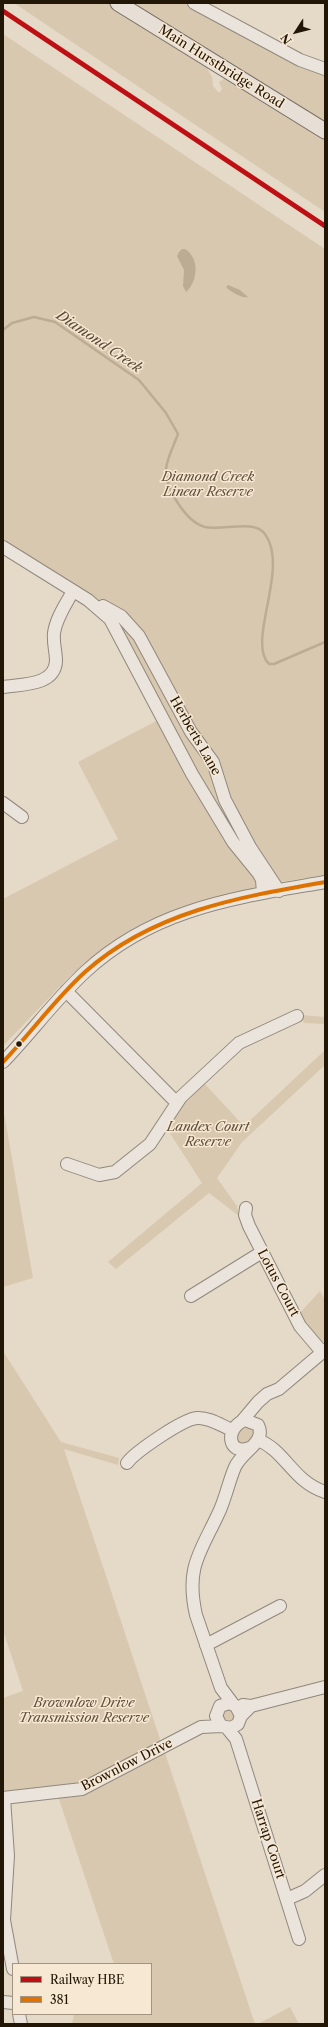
<!DOCTYPE html>
<html>
<head>
<meta charset="utf-8">
<style>
  body { margin:0 }
  #map { position:relative; width:328px; height:2027px; overflow:hidden; background:#e5d9c8; font-family:"Libre Caslon Text",serif }
  canvas { display:block }
  .frame { position:absolute; inset:0; border:4px solid #221606; pointer-events:none }
  .legend { position:absolute; left:12px; top:1963px; width:140px; height:52px; box-sizing:border-box; background:#f7e8d3; border:1px solid #a29481; margin:0; padding:5px 7px; list-style:none; font-size:12px; color:#221606 }
  .legend li { display:flex; align-items:center; gap:8px; height:20px }
  .legend b { width:20px; border:1px solid #a29481 }
  .north { position:absolute; left:276px; top:12px; width:40px; height:40px; -webkit-text-stroke:3px #f7e8d3; paint-order:stroke; rotate:234deg; font-size:11px; font-weight:700; line-height:16px; text-align:center; color:#221606 }
  .north::after { content:''; display:block; margin:auto; width:14px; height:18px; background:#221606; clip-path:polygon(50% 0,100% 100%,50% 72%,0 100%) }
</style>
</head>
<body>
<div id="map">
<canvas width="328" height="2027"></canvas>
<div class="frame"></div>
<ul class="legend">
<li><b style="height:5px;background:#be1014"></b>Railway HBE</li>
<li><b style="height:5px;background:#de7201"></b>381</li>
</ul>
<div class="north">N</div>
</div>
<script>
const g = document.querySelector('canvas').getContext('2d');
g.lineJoin = 'round';
function fill(path, color) {
  g.fillStyle = color;
  g.fill(path, 'evenodd');
}
function trace(path, color, width, dash) {
  g.strokeStyle = color;
  g.lineWidth = width;
  g.lineCap = dash ? 'butt' : 'round';
  g.setLineDash(dash || []);
  g.stroke(path);
}
function label(font, color, halo, rows, align = 'center') {
  g.font = font + ' "Libre Caslon Text",serif';
  g.lineWidth = 3;
  g.setLineDash([]);
  g.textBaseline = 'middle';
  g.strokeStyle = halo;
  g.fillStyle = color;
  for (const [text, x, y, turn = 0] of rows) {
    g.save();
    g.translate(x, y);
    g.rotate((+turn || 0) * Math.PI / 180);
    g.textAlign = isNaN(turn) ? turn : align;
    if (halo) g.strokeText(text, 0, 0);
    g.fillText(text, 0, 0);
    g.restore();
  }
}
const green = new Path2D(`
  M14 3H110L172 42 206 66 212 77 213 86 219 93 222 89 219 82 225 78 325 136V212Z
  M128 3H188L263 44 325 72V125Z
  M3 34 325 249V875L280 882 241 839 239 840 204 791 121 630 124 627 111 607 97 600 3 541Z
  M160 719 256 873 257 885 252 890 113 943 71 975 3 1046V899L118 839 78 762Z
  M301 1015 325 1017V1024L304 1023Z
  M325 1050V1065L242 1142 217 1178 237 1206 239 1216 209 1193 116 1269 108 1262 202 1183 166 1127 185 1098 202 1081 244 1126Z
  M3 1107 33 1278 3 1287Z
  M320 1291 325 1300V1342H319L298 1315Z
  M3 1351 61 1442 119 1458 118 1465 64 1449 161 1742 83 1783 3 1793V1698L23 1691 3 1630Z
  M244 1425H252L256 1433 247 1444 242 1445 235 1438Z
  M222 1716a6 6 0 1 1 12 0a6 6 0 1 1-12 0Z
  M165 1753 255 2024H72L74 2014H151V1964H114L58 1796 89 1793Z
  M290 2007 299 2024H258Z`);
const water = new Path2D(`
  M182 249H185C200 258 198 282 186 292L183 286 184 270 177 256 179 252Z
  M228 285 240 290 248 297C243 299 229 291 226 287Z`);
const stream = new Path2D(`
  M3 330 12 323 34 317 55 322 139 380 166 413 178 434C174 445 167 458 166 469 165 488 186 522 205 527 223 531 254 519 265 534 290 568 246 642 269 664H274L325 642`);
const minor = new Path2D(`
  M194 3 300 60 325 69
  M3 547 88 600 110 619 192 774 233 842 259 874 262 880 263 893
  M103 606 121 616 139 636 191 732 213 762 225 800 250 847 279 891
  M3 687C21 684 55 686 56 661 56 652 53 643 54 633 56 618 66 604 73 591
  M3 803 22 817
  M66 991 177 1103
  M3 1062C31 1033 55 1000 85 972 154 908 235 898 325 882
  M67 1164 99 1175 115 1172 150 1144 181 1097 239 1043 297 1016
  M246 1208 245 1215 249 1226 300 1326 322 1352
  M191 1296 262 1252
  M242 1421 258 1402 267 1394 279 1389 325 1350
  M258 1440C285 1450 293 1482 325 1492
  M127 1463C135 1452 183 1419 197 1418 209 1417 222 1426 232 1430
  M206 1645 280 1606
  M233 1704 221 1688 196 1615C185 1566 201 1552 220 1510 226 1496 229 1481 235 1467 242 1451 267 1442 258 1425L245 1420C224 1428 228 1456 249 1448
  M243 1705 251 1706 325 1687
  M241 1716 236 1706 229 1703 220 1706 216 1716 221 1726 231 1728 238 1724 241 1716 251 1706
  M227 1728 236 1739 299 1939
  M3 1798 82 1789 201 1727 221 1726
  M4 1798 8 1856 4 1920 13 1969
  M287 1899 305 1891 325 1875
  M3 2002 13 2003
  M19 2014 21 2024`);
const major = new Path2D(`
  M118 3 325 131`);
const bus1 = new Path2D(`
  M3 1062C31 1033 55 999 85 972 152 912 239 897 325 882`);
const rail1 = new Path2D(`
  M3 11 325 226`);
const markers = [
  [19,1044,3.5,"#221606"]
];
const streetNames = [
  ["Main Hurstbridge Road",221,67,32],
  ["Herberts Lane",195,736,60],
  ["Lotus Court",278,1283,62],
  ["Brownlow Drive",127,1765,-27],
  ["Harrap Court",268,1839,72]
];
const parkNames = [
  ["Diamond Creek",208,477],
  ["Linear Reserve",208,492],
  ["Landex Court",208,1127],
  ["Reserve",208,1142],
  ["Brownlow Drive",84,1703],
  ["Transmission Reserve",84,1718]
];
const waterNames = [
  ["Diamond Creek",99,342,34]
];
fill(green, '#d9c8b0');
fill(water, '#bcac94');
trace(stream, '#bcac94', 2.5);
trace(minor, '#90887c', 14);
trace(major, '#756d62', 17);
trace(minor, '#eae4dc', 12);
trace(major, '#e7dfd5', 15);
trace(bus1, '#de7201', 4);
trace(rail1, '#be1014', 5);
for (const [x, y, r, color] of markers) {
  const dot = new Path2D();
  dot.arc(x, y, r, 0, 2 * Math.PI);
  g.fillStyle = color;
  g.fill(dot);
  trace(dot, '#f7e8d3', 1.5);
}
label('13px', '#221606', '#f7e8d3', streetNames);
label('italic 13px', '#5f4f3a', '#f7e8d3', parkNames);
label('italic 14px', '#594a36', '#f7e8d3', waterNames);
</script>
</body>
</html>
